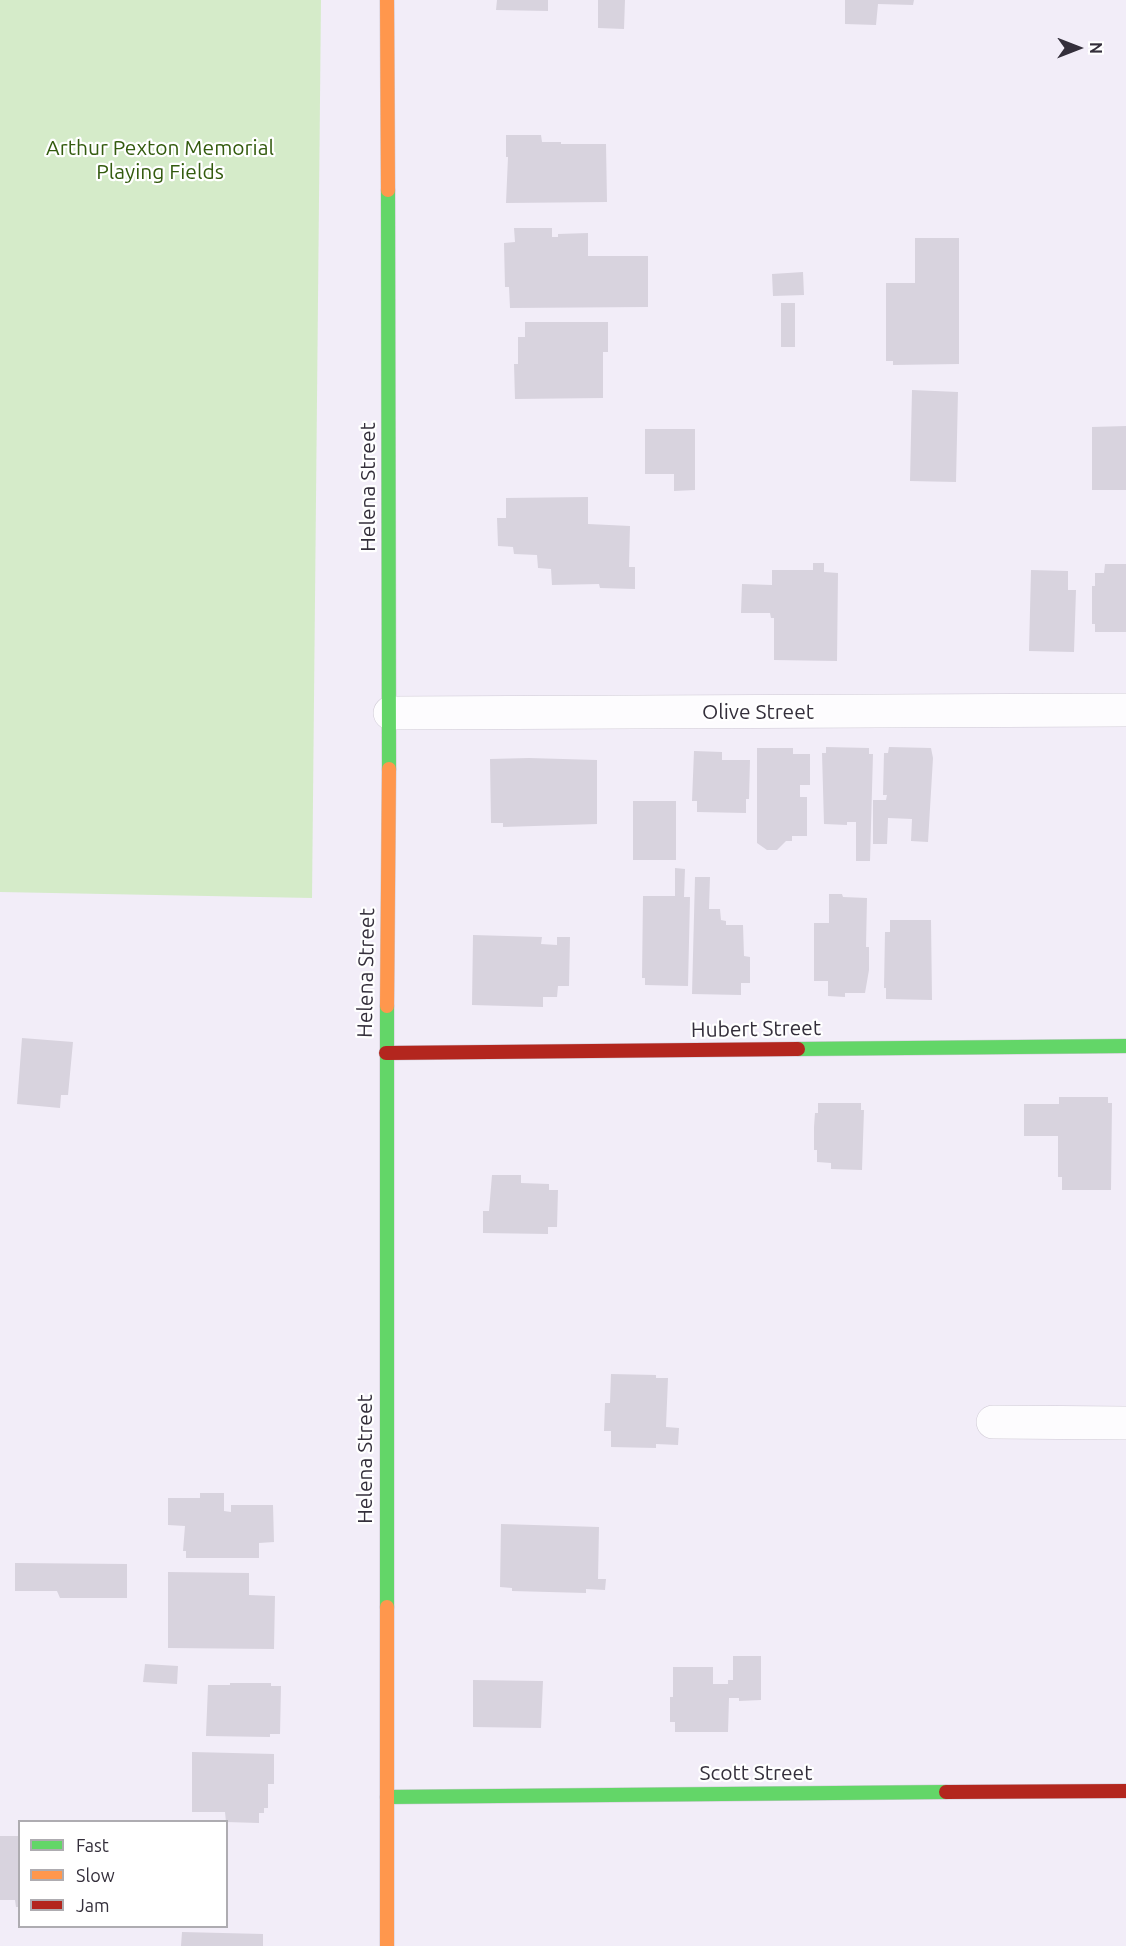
<!DOCTYPE html>
<html>
<head>
<meta charset="utf-8">
<style>
  body { margin:0 }
  #map { position:relative; width:1126px; height:1946px; overflow:hidden; background:#f2edf8; font-family:Ubuntu,sans-serif }
  canvas { display:block }
  .legend { position:absolute; left:18px; top:1820px; width:210px; height:108px; box-sizing:border-box; background:#fff; border:2px solid #aeacb1; margin:0; padding:8px 10px; list-style:none; font-size:18px; color:#342f3b }
  .legend li { display:flex; align-items:center; gap:12px; height:30px }
  .legend b { width:30px; border:2px solid #aeacb1 }
  .north { position:absolute; left:1048px; top:18px; width:60px; height:60px; -webkit-text-stroke:4px #fff; paint-order:stroke; rotate:90deg; font-size:16px; font-weight:700; line-height:24px; text-align:center; color:#342f3b }
  .north::after { content:''; display:block; margin:auto; width:21px; height:27px; background:#342f3b; clip-path:polygon(50% 0,100% 100%,50% 72%,0 100%) }
</style>
</head>
<body>
<div id="map">
<canvas width="1126" height="1946"></canvas>
<ul class="legend">
<li><b style="height:8px;background:#63d668"></b>Fast</li>
<li><b style="height:8px;background:#ff974d"></b>Slow</li>
<li><b style="height:8px;background:#b3261e"></b>Jam</li>
</ul>
<div class="north">N</div>
</div>
<script>
const g = document.querySelector('canvas').getContext('2d');
g.lineJoin = 'round';
function fill(path, color) {
  g.fillStyle = color;
  g.fill(path, 'evenodd');
}
function trace(path, color, width, dash) {
  g.strokeStyle = color;
  g.lineWidth = width;
  g.lineCap = dash ? 'butt' : 'round';
  g.setLineDash(dash || []);
  g.stroke(path);
}
function label(font, color, halo, rows, align = 'center') {
  g.font = font + ' Ubuntu,sans-serif';
  g.lineWidth = 4.5;
  g.setLineDash([]);
  g.textBaseline = 'middle';
  g.strokeStyle = halo;
  g.fillStyle = color;
  for (const [text, x, y, turn = 0] of rows) {
    g.save();
    g.translate(x, y);
    g.rotate((+turn || 0) * Math.PI / 180);
    g.textAlign = isNaN(turn) ? turn : align;
    if (halo) g.strokeText(text, 0, 0);
    g.fillText(text, 0, 0);
    g.restore();
  }
}
const green = new Path2D(`
  M0 0H321L312 898 0 892Z`);
const building = new Path2D(`
  M497 0H548V11L496 10Z
  M598 0H625L624 29 598 28Z
  M845 0H914L913 5 878 4 876 25 845 24Z
  M506 135H541L542 142H561V144H606L607 202 506 203 508 157H506Z
  M514 228H552V237H558V234L588 233V256H648V307L510 308 509 287H505L504 243 515 242Z
  M915 238H959V364L893 365V361H886V283H915Z
  M803 272 804 295 773 296 772 274Z
  M781 303H795V347H781Z
  M525 322H608V352H603V398L515 399 514 364H518V337H525Z
  M912 390 958 392 956 482 910 481Z
  M1126 426V490H1092V427Z
  M645 429H695V490L674 491V474H645Z
  M588 497V524L630 526 629 567H635V589L600 588 599 584 552 585 551 569 538 568 537 555 514 554 513 547 498 546 497 518H506V498Z
  M813 563H824V572L838 573 837 661 774 660V618H771L770 613H741L742 584 772 585V570H813Z
  M1105 564H1126V632H1095V624H1092V586H1095V573H1104Z
  M1031 570 1068 571V590H1076L1074 652 1029 651Z
  M826 747 869 748V754H873L870 861H856V822H847V825L824 824 822 753H826Z
  M889 747 931 748 933 758 928 842 911 841 912 819 888 818 887 844H873V800H886L887 795H883L884 753H888Z
  M757 748H793V754H810V785H800V797H807V836H792V841H786L777 850H767L757 843Z
  M694 751 722 752V760H750L749 799H746V813L697 812V801H692Z
  M529 758 597 760V824L503 827V823H491L490 759Z
  M633 801H676V860H633Z
  M675 868 685 869 684 897H690L688 986 645 985V978H642L643 896H675Z
  M695 877H710L709 909H720L721 920 726 921V925H743L744 956 750 957V983H741V995L692 994Z
  M829 894H842L843 897 867 898 866 947H869V970L865 993H845V997L828 996V981H814V923H829Z
  M890 920H931L932 1000 886 999V988H884L885 932H890Z
  M473 935 542 937 541 944 557 945V937H570L569 986H558L557 997H543V1007L472 1005Z
  M22 1038 73 1042 68 1095H61L60 1108 17 1104Z
  M1059 1097H1108V1103H1112L1111 1190H1062V1177H1058V1136H1024V1104H1059Z
  M818 1103H861V1110H864L862 1170 831 1169V1163L817 1162V1150H814V1127L815 1113H818Z
  M492 1175H521V1183L549 1184V1190H558L557 1227H548V1234L483 1233V1211H489Z
  M611 1374 656 1375V1378H668L666 1427 679 1428 678 1445 656 1444V1448L611 1447V1431H604L605 1403H610Z
  M200 1493H224V1511L231 1512V1505H273L274 1542 259 1543V1558H186V1551H183L185 1526 168 1525V1498H200Z
  M501 1524 599 1527 598 1579H606L605 1590 586 1589V1593L512 1591V1588L500 1587Z
  M15 1563 127 1564V1598H60L57 1591H15Z
  M168 1572 249 1573V1595L275 1596 274 1649 168 1648Z
  M733 1656H761V1700L739 1701V1698H729L728 1732H675V1722H670V1697H673V1667H713V1684H728V1680H733Z
  M145 1664 178 1666 177 1684 143 1682Z
  M473 1680 543 1681 541 1728 473 1727Z
  M230 1683H271V1686H281L280 1734H270V1737L206 1736 208 1685H230Z
  M192 1752 274 1754V1784H268V1808H264V1813H259V1823L226 1822 225 1812H192Z
  M0 1836H20V1907H16L15 1900H0Z
  M182 1932 263 1934V1946H181Z`);
const street = new Path2D(`
  M390 713 1126 710
  M993 1422 1126 1423`);
const fast = new Path2D(`
  M388 190 389 769
  M387 1006V1607
  M798 1049 1126 1046
  M387 1797 946 1792`);
const slow = new Path2D(`
  M387 0 388 190
  M387 1006 389 769
  M387 1607V1946`);
const jam = new Path2D(`
  M386 1053 798 1049
  M946 1792 1126 1791`);
const parkNames = [
  ["Arthur Pexton Memorial",160,148],
  ["Playing Fields",160,172]
];
const streetNames = [
  ["Helena Street",368,487,-90],
  ["Olive Street",758,712],
  ["Helena Street",366,973,-89],
  ["Hubert Street",756,1029,-1],
  ["Helena Street",365,1459,-90],
  ["Scott Street",756,1773]
];
fill(green, '#d5ebc9');
fill(building, '#d8d3de');
trace(street, '#cec9d4', 34);
trace(fast, '#cec9d4', 15);
trace(slow, '#cec9d4', 15);
trace(jam, '#cec9d4', 15);
trace(street, '#fdfcfe', 33);
trace(fast, '#63d668', 14);
trace(slow, '#ff974d', 14);
trace(jam, '#b3261e', 14);
label('21px', '#335b0e', '#fff', parkNames);
label('21px', '#342f3b', '#fff', streetNames);
</script>
</body>
</html>
